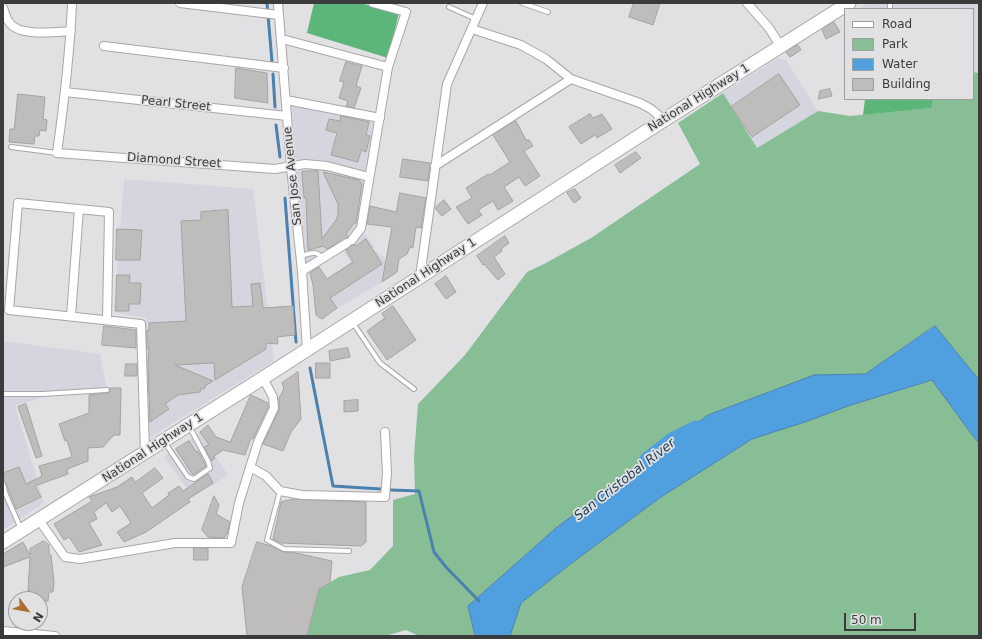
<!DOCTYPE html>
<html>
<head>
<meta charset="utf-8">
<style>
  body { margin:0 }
  #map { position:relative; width:982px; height:639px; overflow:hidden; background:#e1e1e3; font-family:"DejaVu Sans",sans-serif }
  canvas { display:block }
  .frame { position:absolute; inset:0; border:4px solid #3b3b3c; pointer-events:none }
  .legend { position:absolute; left:844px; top:8px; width:130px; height:92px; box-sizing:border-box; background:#e1e1e3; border:1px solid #9f9fa0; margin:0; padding:5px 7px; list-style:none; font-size:12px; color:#3b3b3c }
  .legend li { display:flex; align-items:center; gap:8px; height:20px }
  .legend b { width:20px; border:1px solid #9f9fa0 }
  .north { position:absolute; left:8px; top:591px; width:40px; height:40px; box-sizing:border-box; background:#e1e1e3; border:1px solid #9f9fa0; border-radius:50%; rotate:122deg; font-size:11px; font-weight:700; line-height:16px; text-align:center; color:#3b3b3c }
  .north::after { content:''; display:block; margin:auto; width:14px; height:18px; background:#ab6f31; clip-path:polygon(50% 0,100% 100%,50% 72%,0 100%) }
  .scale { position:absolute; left:844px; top:613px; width:72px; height:18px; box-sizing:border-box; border:2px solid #3b3b3c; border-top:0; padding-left:5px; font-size:12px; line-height:14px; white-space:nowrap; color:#3b3b3c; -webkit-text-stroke:3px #e1e1e3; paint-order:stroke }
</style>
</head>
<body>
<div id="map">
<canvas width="982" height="639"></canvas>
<div class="frame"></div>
<ul class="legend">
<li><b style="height:5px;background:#fff"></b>Road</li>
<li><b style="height:11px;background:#87be96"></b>Park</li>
<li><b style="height:11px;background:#509fdf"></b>Water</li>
<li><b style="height:11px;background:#bebdbb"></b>Building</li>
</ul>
<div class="north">N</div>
<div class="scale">50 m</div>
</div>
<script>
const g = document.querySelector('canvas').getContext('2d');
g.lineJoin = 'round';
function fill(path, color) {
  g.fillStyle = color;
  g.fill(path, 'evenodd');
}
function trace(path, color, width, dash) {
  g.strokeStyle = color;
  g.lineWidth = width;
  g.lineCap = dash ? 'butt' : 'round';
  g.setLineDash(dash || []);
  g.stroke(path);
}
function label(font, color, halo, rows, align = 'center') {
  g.font = font + ' "DejaVu Sans",sans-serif';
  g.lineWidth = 3.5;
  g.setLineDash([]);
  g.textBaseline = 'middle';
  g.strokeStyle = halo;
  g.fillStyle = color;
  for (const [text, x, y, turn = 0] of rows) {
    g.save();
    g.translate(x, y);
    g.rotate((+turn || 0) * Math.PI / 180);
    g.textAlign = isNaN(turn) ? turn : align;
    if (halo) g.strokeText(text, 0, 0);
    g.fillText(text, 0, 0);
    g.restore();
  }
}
const built = new Path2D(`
  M868 3H979V72H973V9H858Z
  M778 58 786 60 818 111 757 148 723 93Z
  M292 105 374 120 358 225 375 247 363 256 374 249 386 259 382 282 318 320 313 287 351 263 340 247 303 265Z
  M124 179 253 189 274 361 147 439 146 318 114 312Z
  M3 341 100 354 107 389 57 393 15 406 44 503 3 530Z
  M200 432 228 475 193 497 164 457Z`);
const green = new Path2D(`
  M973 72 979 73V380L934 326 865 374 814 375 708 415 556 528 468 606 475 636H419L406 630 385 636H307L319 589 339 577 370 570 393 546V500L415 494 414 456 418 404 465 355 527 272 544 264 591 238 700 164 678 123 723 93 757 148 818 111 850 116 931 108 934 99H973Z
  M933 380 973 436 979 443V636H510L521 603 573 562 661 497 752 439 808 421 848 406Z`);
const forest = new Path2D(`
  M314 3H360L399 13 388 58 307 33Z
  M865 99H934L931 108 863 115Z`);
const water = new Path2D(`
  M935 326 979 380V443L973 436 932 380 848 406 808 421 752 439 661 497 573 562 521 603 510 636H475L468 606 556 528 708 415 814 375 865 374Z`);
const stream = new Path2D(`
  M267 3 272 62
  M273 74 275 107
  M276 125 280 157
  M285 198 296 342
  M310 368 333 486 381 489
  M391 490 419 491 434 552 446 567 479 601`);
const river = new Path2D(`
  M648 460 674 440 696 429`);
const building = new Path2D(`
  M634 3H660L653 25 629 17Z
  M834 22 840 32 826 39 822 30Z
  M798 45 801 50 790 57 786 52Z
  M346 62 362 66 356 86 361 88 354 108 346 106 348 101 339 98 344 82 340 81Z
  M236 68 267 73 268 103 235 98Z
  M779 74 800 105 752 137 731 107Z
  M830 89 832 96 818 99 820 91Z
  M18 94 45 97 43 119 47 120 46 131 40 130 39 136H35L34 144 9 142 10 129H14Z
  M590 114 593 118 602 114 612 129 597 138 595 135 581 144 569 127Z
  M341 116 369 122 366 135 370 136 366 152 361 150 358 162 331 155 337 133 326 130 329 119 340 121Z
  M516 121 526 140H529L533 146 524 151 540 176 525 186 519 177 504 187 513 201 498 210 493 201 478 210 482 215 468 224 456 207 472 198 466 188 488 174 490 175 510 162 493 135Z
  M636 152 641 158 620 173 615 165Z
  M403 159 430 163 428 181 400 177Z
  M318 171 322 239 336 220 338 215V204L323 172 359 180 362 184 356 223H354L346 234 348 236 347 238 327 249 323 246 308 250 306 198H304L302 172Z
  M575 189 581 198 574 203 567 193Z
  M400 193 426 198 421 228 416 227 413 248 410 247 407 254 399 259 397 272 382 282 392 227 367 224 370 206 396 212Z
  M444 200 451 209 442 216 435 208Z
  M228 210 232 307 253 306 251 284 260 283 263 308 293 306 295 335 277 337 278 344 266 343V349L215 380 214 363 175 365 213 381 205 386V388L201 389 200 392 178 395 165 404 169 409 150 422 148 365 149 348H147V330L149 331V323L186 321 181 221 201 220V212Z
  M117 229 142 230 140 260H116Z
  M505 236 509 243 501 249 502 251 494 257 505 274 498 280 484 264 483 265 477 256Z
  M366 239 382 264 330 298 337 308 322 319 316 315 313 285 310 273 319 267 327 279 353 262 346 250 352 245H357Z
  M117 275H130L129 283H141L140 304H129V311H116Z
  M446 276 456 292 446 299 435 284Z
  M393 306 416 340 387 360 367 331 385 318 382 314Z
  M104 326 136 330V348L102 345Z
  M348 348 350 357 330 361 329 351Z
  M316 363H330V378H316Z
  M126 364H137V376H125Z
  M298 372 301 419 291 432 283 451 263 444 279 410V398L284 389 282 383Z
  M110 388H121L120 435H114L103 447 88 448V461L67 469 68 474 35 486 41 497 16 509 6 483 3 481V473L19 467 26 484 42 476 39 466 72 457 67 440 65 441 59 424 89 413V395L108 393 110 391Z
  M251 395 268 403V407L253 439 251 438 245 455 223 450 213 457 215 458 212 461 204 447 209 445 200 432 208 425 216 437 230 442Z
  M358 400V411L344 412V401Z
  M26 404 42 456 36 458 18 407Z
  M189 441 196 452 198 451 206 466 193 475 176 449Z
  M155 468 163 478 142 493 152 508 169 495 168 493 179 486 183 491 208 474 213 483 188 499 190 502 146 532 124 542 117 532 131 523 120 506 112 512 106 503 94 512 97 519 89 523 102 545 79 552 69 537 64 540 54 524 92 501 89 497 117 487 132 477 135 482Z
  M214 496 219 505 216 514 230 522 227 534 224 538 208 537 202 530Z
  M295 499 366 502V542L361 546 281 543 273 539 281 502Z
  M44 541 49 545V554L51 555 54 582 53 592H49L48 601H40V599H28L30 590 28 591 30 557 3 567V554L23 542 30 555V549Z
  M257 542 271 546 284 552 296 553 332 561 330 583 319 589 307 636H247L242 587Z
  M194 548H208V560H194Z`);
const service = new Path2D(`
  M522 3 548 12
  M890 3V9
  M449 7 476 19
  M11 147 57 153
  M301 256C311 253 317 250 323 259
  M353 323 380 363 414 389
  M3 394H43L107 390
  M165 443 188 477 194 479 210 468 208 461 189 426
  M3 484 6 495 21 529
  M280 491 267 540 284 549 349 551`);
const minor = new Path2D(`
  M72 3C70 53 64 103 57 153L275 169 305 164 327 166 369 177
  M180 3 279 15
  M278 3 291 167 302 271 307 350
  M747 3 769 28 781 47
  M3 8C5 12 6 19 9 22 18 37 55 32 71 31
  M472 29 521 45 546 59 571 79 640 103 651 109 664 120
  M282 39 388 67
  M104 46 284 68
  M65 92 287 116
  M286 100 380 118
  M435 166 571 79
  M352 240 361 228 388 67 406 12 373 3
  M302 271 347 243
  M420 277 447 84 483 3
  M71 316 79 209
  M107 320 109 212 18 203 9 310 141 324 145 453
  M250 467 266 476 280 491 302 495 385 497 387 473 385 432
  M39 520 65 557 80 559 175 543H231L239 503 258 442 274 408 273 397 263 378
  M3 631 55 636`);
const trunk = new Path2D(`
  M3 542 263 378 664 120 849 3`);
const streetNames = [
  ["National Highway 1",699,98,-32],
  ["Pearl Street",176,104,6],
  ["Diamond Street",174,161,4],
  ["San Jose Avenue",293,176,-96],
  ["National Highway 1",426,273,-33],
  ["National Highway 1",153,448,-33]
];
const waterNames = [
  ["San Cristobal River",625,480,-38]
];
fill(built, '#d4d5de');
fill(green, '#87be96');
fill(forest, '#5cb579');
fill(water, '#509fdf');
trace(water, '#4a81ae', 1);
trace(stream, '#4a81ae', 3);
trace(river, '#509fdf', 17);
fill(building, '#bebdbb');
trace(building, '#a4a3a1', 1);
trace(service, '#a7a7a9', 6);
trace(minor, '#a7a7a9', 10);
trace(trunk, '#a7a7a9', 15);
trace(service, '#fff', 4);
trace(minor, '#fff', 8);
trace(trunk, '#fff', 13);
label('12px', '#3b3b3c', '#e1e1e3', streetNames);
label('italic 13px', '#1b3c57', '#e1e1e3', waterNames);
</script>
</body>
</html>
